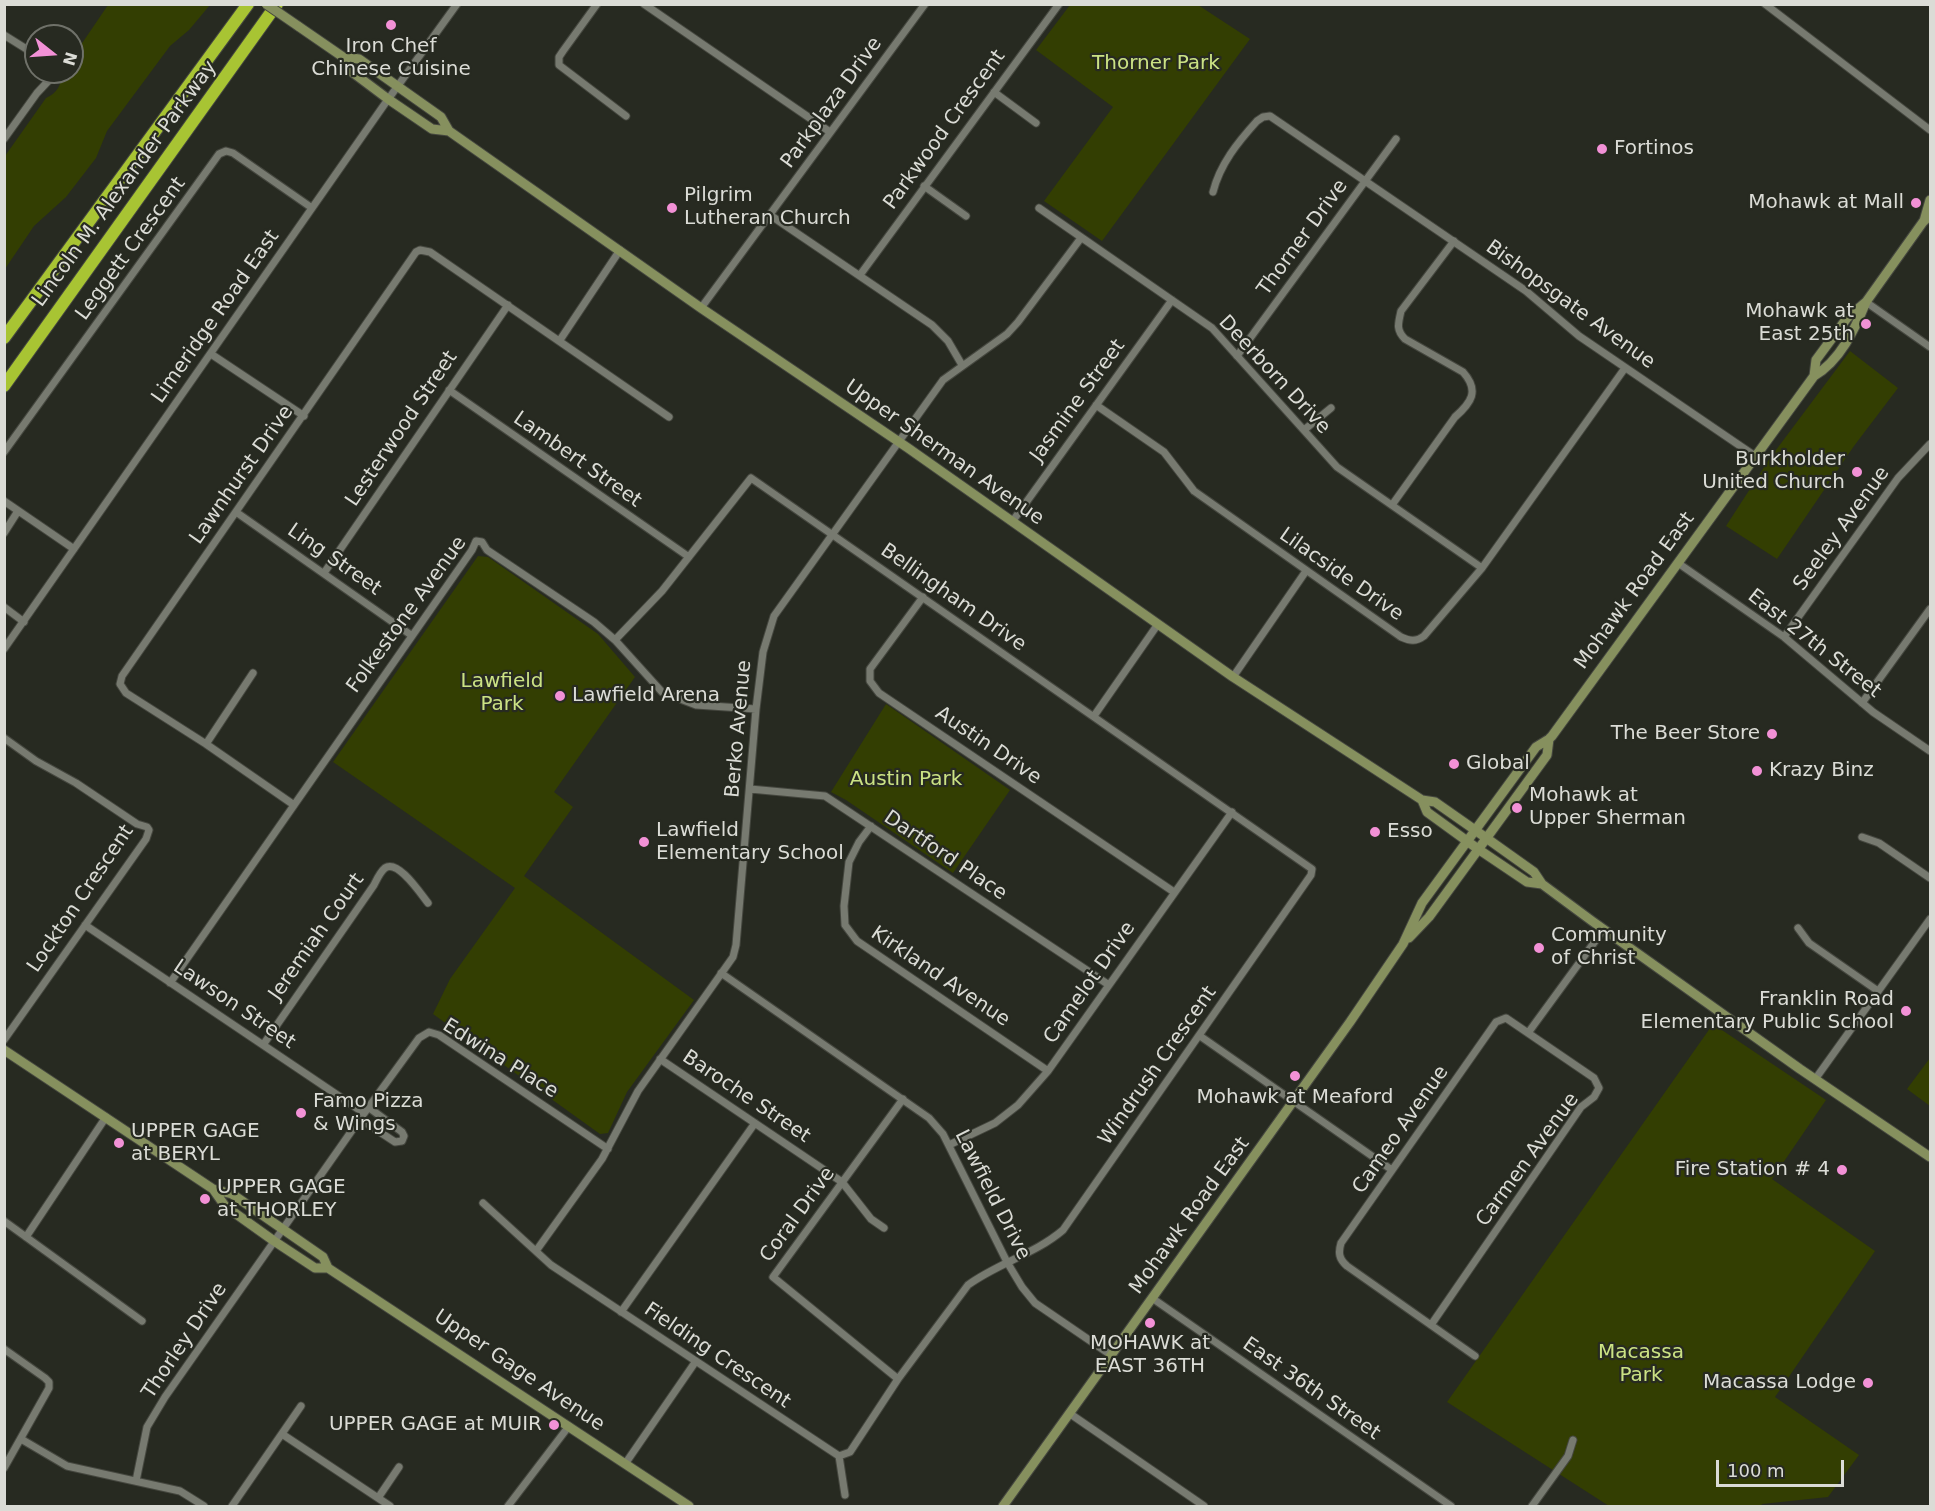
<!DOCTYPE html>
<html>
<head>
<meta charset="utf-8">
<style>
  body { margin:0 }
  #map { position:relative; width:1935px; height:1511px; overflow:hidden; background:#272a21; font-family:"DejaVu Sans",sans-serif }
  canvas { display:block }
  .frame { position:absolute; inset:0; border:6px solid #dbdcd6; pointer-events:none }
  .north { position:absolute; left:24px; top:24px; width:60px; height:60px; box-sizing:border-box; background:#272a21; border:2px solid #6f7169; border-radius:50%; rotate:107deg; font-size:16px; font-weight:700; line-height:24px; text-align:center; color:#dbdcd6 }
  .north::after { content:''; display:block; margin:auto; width:21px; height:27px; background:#f291d6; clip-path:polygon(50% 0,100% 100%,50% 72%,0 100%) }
  .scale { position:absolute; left:1716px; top:1460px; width:128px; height:27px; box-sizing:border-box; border:3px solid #dbdcd6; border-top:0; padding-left:8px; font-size:18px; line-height:21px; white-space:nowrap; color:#dbdcd6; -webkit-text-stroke:4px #272a21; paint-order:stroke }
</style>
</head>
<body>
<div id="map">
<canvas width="1935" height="1511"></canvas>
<div class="frame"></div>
<div class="north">N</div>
<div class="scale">100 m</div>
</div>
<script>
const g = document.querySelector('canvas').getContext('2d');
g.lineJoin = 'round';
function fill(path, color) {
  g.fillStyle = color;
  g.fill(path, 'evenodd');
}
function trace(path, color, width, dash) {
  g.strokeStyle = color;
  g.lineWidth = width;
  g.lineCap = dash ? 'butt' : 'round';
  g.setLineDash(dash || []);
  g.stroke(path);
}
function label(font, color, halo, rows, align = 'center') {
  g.font = font + ' "DejaVu Sans",sans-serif';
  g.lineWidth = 4.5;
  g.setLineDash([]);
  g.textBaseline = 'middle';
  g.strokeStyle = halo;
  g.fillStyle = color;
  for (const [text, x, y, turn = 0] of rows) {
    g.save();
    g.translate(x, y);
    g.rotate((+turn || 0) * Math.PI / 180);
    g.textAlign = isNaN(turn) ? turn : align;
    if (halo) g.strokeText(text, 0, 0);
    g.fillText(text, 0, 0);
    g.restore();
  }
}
const green = new Path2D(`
  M108 5H210L189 30 170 46 107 131 96 158 66 197 34 226 5 269V156L46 98C57 93 62 85 62 72H72V58Z
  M1070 5H1198L1250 39 1102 241 1044 201 1113 107 1036 50Z
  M1850 351 1898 388 1854 446 1777 559 1726 526 1770 458Z
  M478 556 488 557 598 634 635 677 554 792 573 807 524 876 694 1000 627 1092 608 1133 600 1134 433 1014 450 979 515 888 333 762Z
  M886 704 1010 790 953 873 846 800 831 792Z
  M1713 1024 1826 1100 1772 1179 1875 1251 1775 1397 1859 1455 1828 1497 1762 1504 1761 1506H1609L1447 1402Z
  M1930 1058V1106L1907 1089Z`);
const street = new Path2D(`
  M597 4 563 51 559 57V65L626 116
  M644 4 830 132
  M1765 4 1930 130
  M4 35 36 55
  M994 92 1036 123
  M4 139 37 93 53 76 52 72
  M924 186 966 216
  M1213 192C1220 164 1238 142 1257 121L1263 117 1270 116 1526 291 1579 336 1755 456
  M1039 208 1212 328 1337 467 1482 568
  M770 215 932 325 948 341 962 365
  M860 275 1059 4
  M1866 302 1930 347
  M701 308 925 4
  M560 340 620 250
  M211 354 304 416
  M1237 356 1396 139
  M449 390 689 557
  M1096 405 1164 452 1194 491 1401 637C1410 641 1416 642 1424 636L1482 568 1625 368
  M1304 430 1331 408
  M4 452 219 154 226 151 233 153 312 208
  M4 501 74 549
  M1392 505 1455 417C1471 403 1480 391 1463 372L1405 339C1396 330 1398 324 1401 311L1454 241
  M236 512 411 635
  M1012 522 1172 300
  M4 533 18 511
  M1678 563 1784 637 1873 712 1930 751
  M324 573 508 305
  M923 597 870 669V681L879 693 1174 892
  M4 607 24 622
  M1784 637 1898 478 1930 444
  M615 640 662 591 751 478 1312 869 1311 875 1063 1230C1035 1254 998 1263 968 1285L898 1379 850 1452 839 1456
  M4 649 384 105 457 4
  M1233 677 1306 571
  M1862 703 1930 609
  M1094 716 1158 624
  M4 738 36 761 76 783 137 824 147 827 149 830 146 839 4 1040
  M206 744 253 673
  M750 789 825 796 1109 985
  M294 805 206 744 126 693 120 684 122 676 416 252 420 250 430 252 669 417
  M871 826 859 842 849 862 844 906 845 925 857 941 1048 1071
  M1862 837 1879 843 1930 878
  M85 925 364 1113
  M1798 928 1809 943 1878 991
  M721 973 929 1118 943 1134 1007 1262 1022 1287 1035 1303 1111 1355
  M170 983 472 550 476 541 482 542 487 550 594 622 615 640 662 692 696 705 756 709
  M1528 1033 1604 929
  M1200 1036 1392 1170
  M263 1045 374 885C377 879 380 872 385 868 398 859 420 893 428 903
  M660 1059 842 1182 871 1219 884 1228
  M1816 1078 1930 919
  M360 1119 395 1142 402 1141 404 1136 402 1132 368 1107
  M949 1145 995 1123 1018 1105 1048 1071 1232 812
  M483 1203 551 1265 839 1456 845 1495
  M4 1221 142 1321
  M26 1237 106 1117
  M536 1251 602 1159 638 1091 733 957 736 945 756 709 763 652 774 616 943 380 1007 334 1018 322 1081 238
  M1152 1298 1451 1506
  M621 1312 755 1123
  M1431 1325 1581 1107 1594 1097 1599 1088 1594 1078 1506 1018 1496 1022 1341 1243C1338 1253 1339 1259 1347 1266L1475 1356
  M4 1349 45 1378 49 1382V1388L4 1468
  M898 1379 773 1277 903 1099
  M1069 1413 1204 1506
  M282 1434 390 1506
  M21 1439 67 1466 180 1491 204 1506
  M625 1464 696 1361
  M136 1481 147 1427 165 1397 360 1119 419 1038 429 1032 439 1035 608 1149
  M378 1498 399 1467
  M232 1506 301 1406
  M508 1506 569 1426
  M1532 1506 1568 1456 1573 1440`);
const secondary = new Path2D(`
  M298 26 343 57 359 59 441 117 449 131 701 308 908 448 1233 677 1422 800 1435 802 1475 830 1534 872 1542 884 1592 921 1800 1069 1930 1157
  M343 57 348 69 388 99 432 129 449 131
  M1924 221 1930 200
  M1814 376 1816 360 1847 318 1866 302 1923 222 1930 215
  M1422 800 1427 812 1478 849 1527 882 1542 884
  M1409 938 1429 917 1547 755 1549 739
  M4 1050 213 1189 232 1194 323 1257 328 1268 689 1506
  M213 1189 225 1206 274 1241 315 1268H328
  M1003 1506 1350 1022 1403 944 1422 903 1536 747 1549 739 1552 736 1814 376C1840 361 1855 329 1866 302`);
const highway = new Path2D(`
  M4 338 248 4
  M4 386 277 4`);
const secondaryBridge = new Path2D(`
  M266 4 298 26`);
const markers = [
  [391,25,6,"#f291d6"],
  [1602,149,6,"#f291d6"],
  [1916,203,6,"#f291d6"],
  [672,208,6,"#f291d6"],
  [1866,324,6,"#f291d6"],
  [1857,472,6,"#f291d6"],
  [560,696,6,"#f291d6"],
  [1772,734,6,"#f291d6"],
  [1454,764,6,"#f291d6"],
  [1757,771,6,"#f291d6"],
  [1517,808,6,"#f291d6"],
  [1375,832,6,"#f291d6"],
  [644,842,6,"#f291d6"],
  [1539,948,6,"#f291d6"],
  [1906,1011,6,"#f291d6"],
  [1295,1076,6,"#f291d6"],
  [301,1113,6,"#f291d6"],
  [119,1143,6,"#f291d6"],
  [1842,1170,6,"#f291d6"],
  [205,1199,6,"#f291d6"],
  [1150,1323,6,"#f291d6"],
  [1868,1383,6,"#f291d6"],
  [554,1425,6,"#f291d6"]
];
const poiNames = [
  ["Iron Chef",391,47,"center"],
  ["Chinese Cuisine",391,70,"center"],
  ["Fortinos",1614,149],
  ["Pilgrim",684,196],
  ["Lutheran Church",684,219],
  ["Mohawk at Mall",1904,203,"right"],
  ["Mohawk at",1854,312,"right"],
  ["East 25th",1854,335,"right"],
  ["Burkholder",1845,460,"right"],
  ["United Church",1845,483,"right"],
  ["Lawfield Arena",572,696],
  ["The Beer Store",1760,734,"right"],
  ["Global",1466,764],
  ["Krazy Binz",1769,771],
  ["Mohawk at",1529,796],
  ["Upper Sherman",1529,819],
  ["Lawfield",656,831],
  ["Elementary School",656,854],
  ["Esso",1387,832],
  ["Community",1551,936],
  ["of Christ",1551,959],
  ["Franklin Road",1894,1000,"right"],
  ["Elementary Public School",1894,1023,"right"],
  ["Mohawk at Meaford",1295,1098,"center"],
  ["Famo Pizza",313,1102],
  ["& Wings",313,1125],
  ["UPPER GAGE",131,1132],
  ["at BERYL",131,1155],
  ["Fire Station # 4",1830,1170,"right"],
  ["UPPER GAGE",217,1188],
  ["at THORLEY",217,1211],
  ["MOHAWK at",1150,1344,"center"],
  ["EAST 36TH",1150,1367,"center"],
  ["Macassa Lodge",1856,1383,"right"],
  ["UPPER GAGE at MUIR",542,1425,"right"]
];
const parkNames = [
  ["Thorner Park",1156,64],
  ["Lawfield",502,682],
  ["Park",502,705],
  ["Austin Park",906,780],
  ["Macassa",1641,1353],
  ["Park",1641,1376]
];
const streetNames = [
  ["Parkplaza Drive",832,103,-54],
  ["Parkwood Crescent",945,130,-54],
  ["Lincoln M. Alexander Parkway",125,184,-54],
  ["Thorner Drive",1303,238,-54],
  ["Leggett Crescent",131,249,-54],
  ["Bishopsgate Avenue",1570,305,36],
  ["Limeridge Road East",216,317,-55],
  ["Deerborn Drive",1274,375,47],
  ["Jasmine Street",1078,401,-54],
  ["Lesterwood Street",402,429,-56],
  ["Upper Sherman Avenue",944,453,35],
  ["Lambert Street",577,460,35],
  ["Lawnhurst Drive",242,475,-55],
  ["Seeley Avenue",1842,529,-54],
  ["Ling Street",334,560,35],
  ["Lilacside Drive",1341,575,35],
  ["Mohawk Road East",1635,591,-54],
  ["Bellingham Drive",953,598,35],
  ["Folkestone Avenue",407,615,-54],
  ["East 27th Street",1814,644,38],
  ["Berko Avenue",739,729,-85],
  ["Austin Drive",988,746,34],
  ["Dartford Place",945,856,34],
  ["Lockton Crescent",81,899,-56],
  ["Jeremiah Court",317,937,-55],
  ["Kirkland Avenue",940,977,34],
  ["Camelot Drive",1090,983,-55],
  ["Lawson Street",234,1005,34],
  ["Edwina Place",500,1059,32],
  ["Windrush Crescent",1158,1066,-55],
  ["Baroche Street",746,1097,34],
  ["Cameo Avenue",1401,1130,-55],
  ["Carmen Avenue",1528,1160,-54],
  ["Lawfield Drive",992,1195,63],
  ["Coral Drive",798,1215,-54],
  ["Mohawk Road East",1190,1216,-54],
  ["Thorley Drive",185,1341,-56],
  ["Fielding Crescent",717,1356,34],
  ["Upper Gage Avenue",519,1371,34],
  ["East 36th Street",1311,1389,35]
];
fill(green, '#333e02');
trace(street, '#45473f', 9);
trace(secondary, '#45473f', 11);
trace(highway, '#45473f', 14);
trace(street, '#777a70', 7);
trace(secondary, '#86905e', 9);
trace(highway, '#a8c433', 12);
trace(secondaryBridge, '#45473f', 11, []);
trace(secondaryBridge, '#86905e', 9);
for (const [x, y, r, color] of markers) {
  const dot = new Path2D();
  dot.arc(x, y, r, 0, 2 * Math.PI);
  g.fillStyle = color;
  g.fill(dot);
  trace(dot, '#272a21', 2);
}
label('20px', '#dbdcd6', '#272a21', poiNames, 'left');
label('20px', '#cbe284', '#272a21', parkNames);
label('20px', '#dbdcd6', '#272a21', streetNames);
</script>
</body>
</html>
